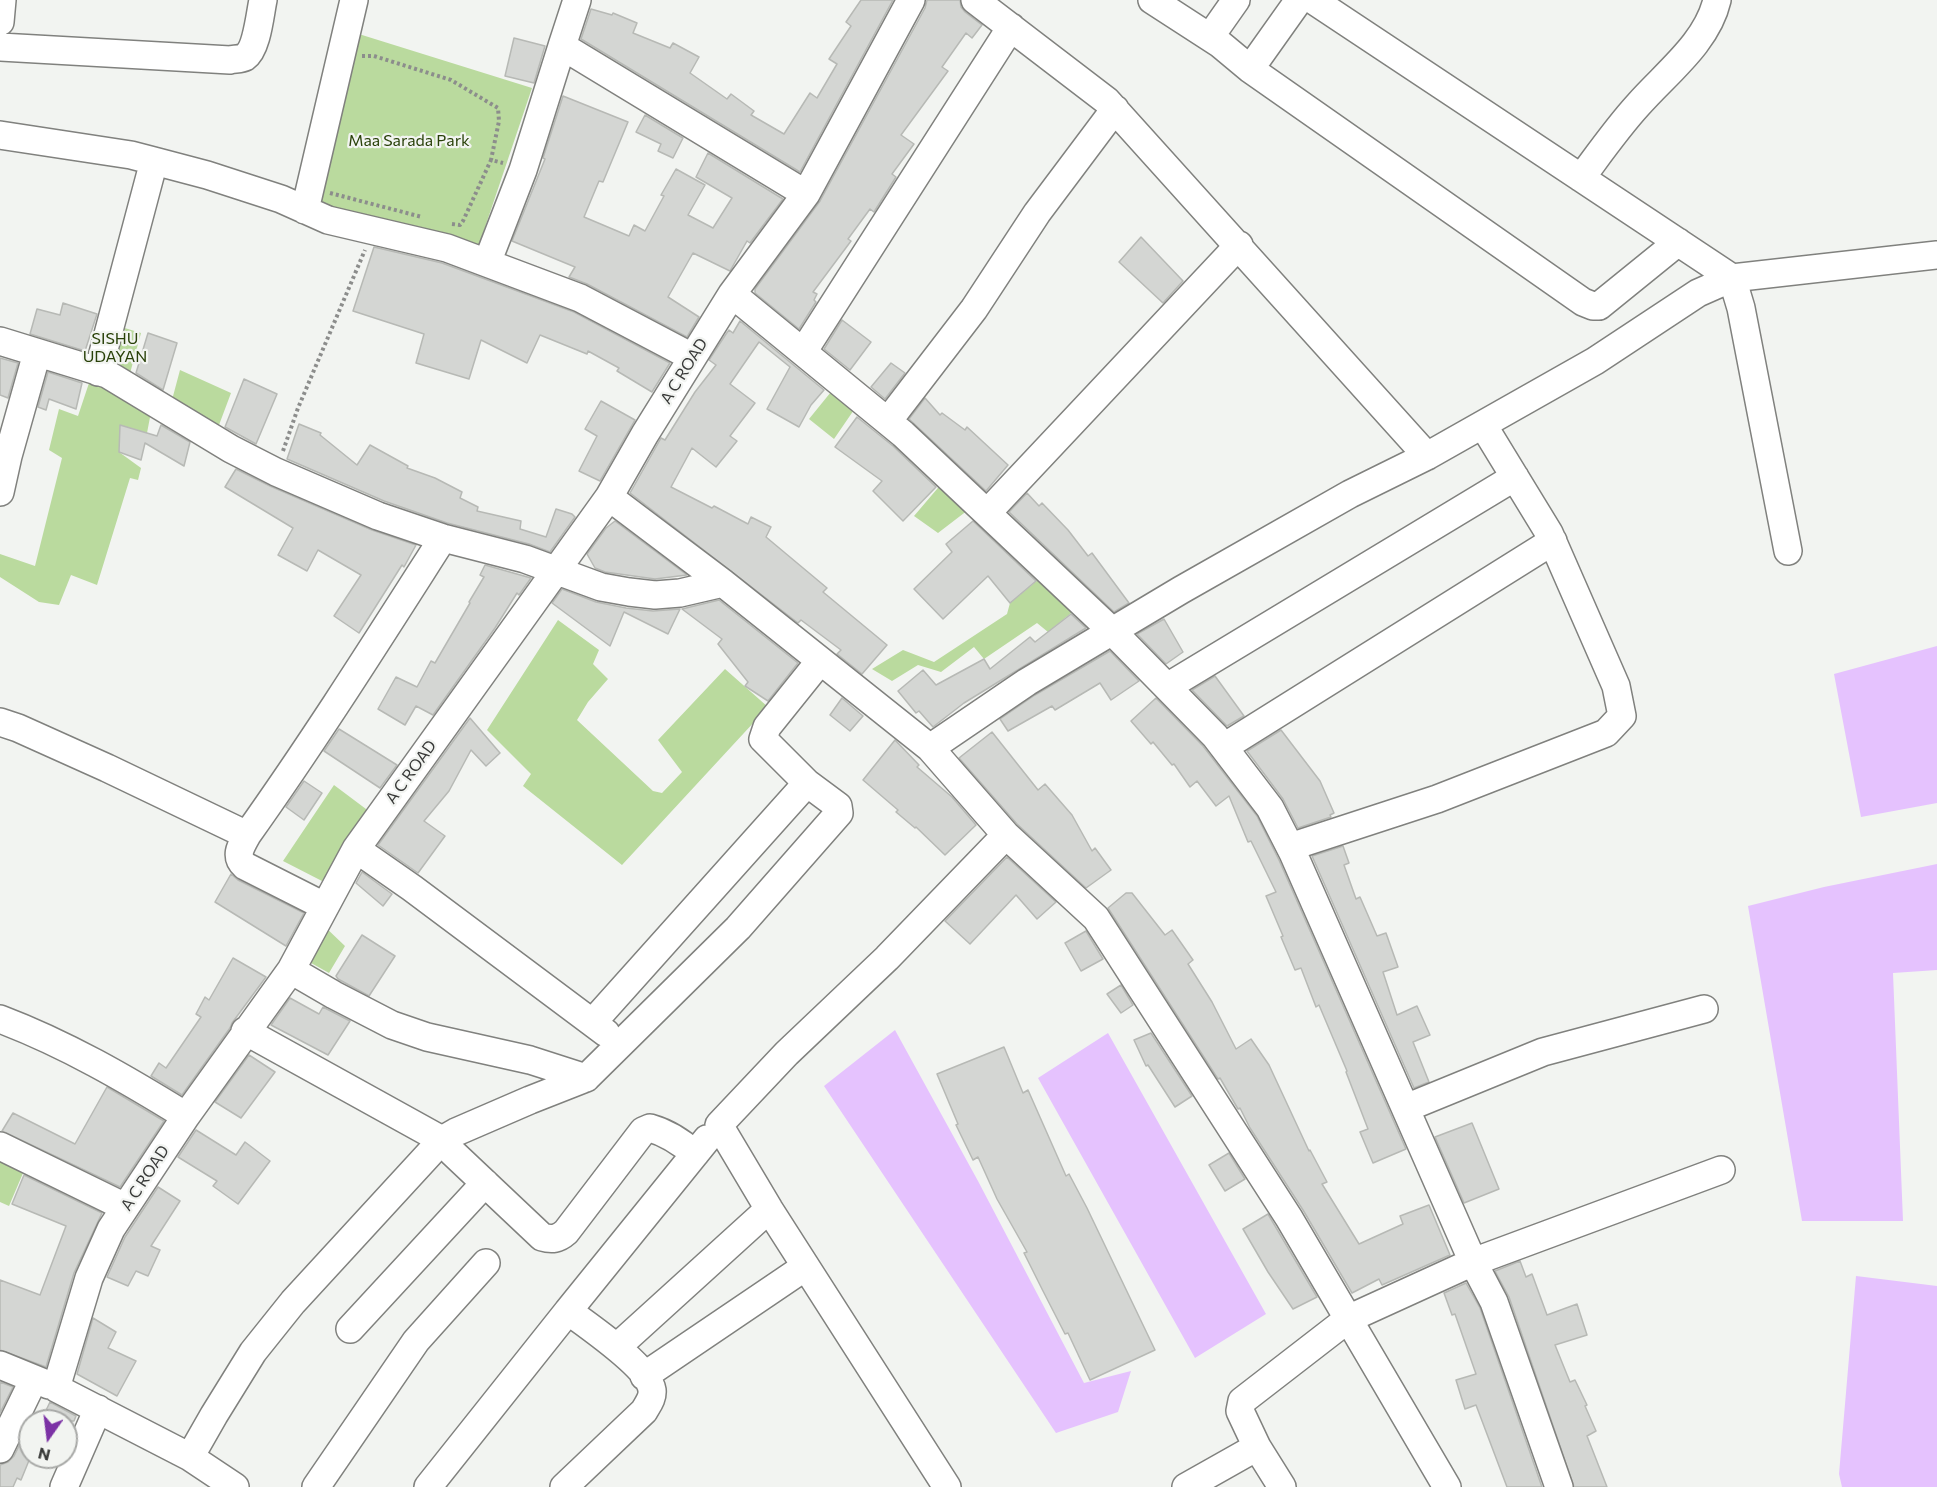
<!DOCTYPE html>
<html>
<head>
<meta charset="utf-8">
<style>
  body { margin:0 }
  #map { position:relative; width:1937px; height:1487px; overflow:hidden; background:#f2f4f1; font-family:Commissioner,sans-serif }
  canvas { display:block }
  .north { position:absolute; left:18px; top:1409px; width:60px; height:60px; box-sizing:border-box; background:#f2f4f1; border:2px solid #a8a9a7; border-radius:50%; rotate:194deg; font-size:16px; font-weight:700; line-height:24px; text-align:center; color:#383938 }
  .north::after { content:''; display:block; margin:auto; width:21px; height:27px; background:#7c32a5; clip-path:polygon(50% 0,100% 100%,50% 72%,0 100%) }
</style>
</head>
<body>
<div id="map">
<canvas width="1937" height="1487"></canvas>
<div class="north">N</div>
</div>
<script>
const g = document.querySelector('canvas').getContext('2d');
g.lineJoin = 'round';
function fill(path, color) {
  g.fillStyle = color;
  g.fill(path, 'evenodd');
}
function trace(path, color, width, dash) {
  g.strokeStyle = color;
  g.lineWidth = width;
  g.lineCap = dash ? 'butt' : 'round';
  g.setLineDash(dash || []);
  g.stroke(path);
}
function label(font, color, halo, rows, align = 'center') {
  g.font = font + ' Commissioner,sans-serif';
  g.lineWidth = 4.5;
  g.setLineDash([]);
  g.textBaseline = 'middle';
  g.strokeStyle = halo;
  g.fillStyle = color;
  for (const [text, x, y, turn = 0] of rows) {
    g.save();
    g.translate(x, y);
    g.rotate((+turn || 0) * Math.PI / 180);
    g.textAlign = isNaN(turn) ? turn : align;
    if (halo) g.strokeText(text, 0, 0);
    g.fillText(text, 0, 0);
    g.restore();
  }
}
const green = new Path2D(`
  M346 30 532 88 477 251 301 202Z
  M102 321 141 333 129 377 87 361Z
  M180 370 231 393 219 425 172 400Z
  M89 383 113 389 151 412 147 433 120 425 119 452 141 468 138 480 130 478 97 585 71 575 59 605 39 602 0 577V554L35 566 62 458 49 450 59 409 78 416Z
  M835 387 858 404 834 439 809 419Z
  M943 482 968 510 938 533 914 516Z
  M1039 579 1075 610 1048 632 1037 623 984 659 974 647 941 672 918 665 892 681 872 669 903 650 934 662 1007 614 1010 603Z
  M558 620 599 650 593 664 608 679 588 702 577 720 653 791 662 793 682 772 658 740 725 669 768 707 622 865 523 786 531 774 487 730Z
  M334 785 370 812 322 881 283 861Z
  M323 925 345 946 329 973 304 959Z
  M0 1152 26 1166 9 1206 0 1202Z`);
const water = new Path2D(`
  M1937 646V803L1861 817 1834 674Z
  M1937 864V970L1893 973 1903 1221H1802L1748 906 1824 887Z
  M895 1030 978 1181 1084 1383 1131 1371 1118 1412 1056 1433 824 1086Z
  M1108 1033 1266 1314 1195 1358 1038 1078Z
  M1856 1276 1937 1286V1487H1842L1839 1474Z`);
const building = new Path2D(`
  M861 0H893L800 172 581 39 591 9 612 15 613 13 637 23 633 33 670 48 673 43 699 57 690 73 727 99 731 94 754 111 751 115 784 134 810 93 817 98 837 64 829 59 851 26 846 22Z
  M927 0H960L961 7 965 12 982 25 972 38 966 33 942 67 948 71 901 135 914 144 892 174 896 177 874 212 870 209 848 239 851 241 813 292 817 294 814 300 816 302 799 329 755 293V289L820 201 925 8Z
  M514 38 545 46 534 83 505 76Z
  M563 96 628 122 603 182 599 181 584 217 629 236 634 225 645 231 664 196 661 195 676 169 705 185 688 215 713 228 732 198 696 177 708 153 783 199 750 243 747 241 730 271 693 253 668 297 699 317 687 337 587 284 569 277 575 267 512 241 545 159 543 158Z
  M645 115 683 138 673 158 658 151 661 144 636 132Z
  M1141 237 1183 281 1163 303 1119 262Z
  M374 247 442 263 574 312 670 363 652 392 617 371 619 368 588 351 587 354 540 335 527 363 481 340 469 379 416 363 424 334 353 311Z
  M63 303 97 314 85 351 30 334 37 309 60 315Z
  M842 320 871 342 850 370 824 349Z
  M740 321 824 390 811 405 799 427 767 409 790 367 759 342 730 384 755 403 730 436 737 441 716 467 692 448 671 487 712 508 714 506 748 524 751 517 771 527 766 537 827 588 823 592 887 645 862 674 837 654 841 650 801 620 798 623 630 493 661 438 665 440 695 392 716 365 709 360 726 334 729 330 733 333Z
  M148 333 177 343 163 390 136 373Z
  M0 358 18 363 8 398 0 395Z
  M891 363 905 373 885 399 871 387Z
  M48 372 82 383 76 409 49 399 46 410 38 407Z
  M244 379 277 394 256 444 225 427Z
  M925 398 940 415 942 413 965 430 967 427 1008 465 986 491 909 419Z
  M601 401 635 420 600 481 579 471 597 436 585 429Z
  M857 417 893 446 936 487 903 521 873 491 882 481 835 447Z
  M299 424 321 433 320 435 357 465 370 445 408 466 407 468 435 478 462 492 460 498 478 507 477 511 521 521 520 529 546 537 556 509 572 514 575 517 550 552 529 544 447 523 384 501 287 459Z
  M120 425 157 436 161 425 190 442 184 466 145 443 141 460 119 452Z
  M236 469 270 486 372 530 416 545 404 567 402 565 359 633 334 616 361 575 318 550 307 571 278 555 293 528 225 487Z
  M1027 493 1039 506 1042 503 1068 530 1088 556 1092 553 1129 603 1114 612 1009 512Z
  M615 521 687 575 655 579 605 572 595 568 587 554 606 528Z
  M973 521 1036 581 1010 603 988 576 943 619 914 589 952 552 946 544Z
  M485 565 531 578 519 595 517 593 495 628 433 715 416 706 405 725 378 709 396 677 417 687 431 661 435 663 470 603 469 602 484 577 480 575Z
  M562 589 596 602 626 608 653 611 680 609 668 634 624 612 610 646 552 603Z
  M719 600 798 663 768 701 745 686 748 682 718 644 722 639 682 609Z
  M1071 614 1086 628 964 703 933 727 919 711 916 713 898 691 923 670 936 685 984 659 990 669 1030 637 1035 642Z
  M1164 619 1183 652 1166 664 1137 634Z
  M1110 651 1139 681 1111 700 1100 683 1055 710 1052 706 1008 731 1000 719 1035 695Z
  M1215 676 1244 716 1227 726 1192 690Z
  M842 698 863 716 850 731 830 715Z
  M1156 698 1203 746 1257 816 1279 860 1406 1149 1373 1163 1360 1132 1368 1129 1346 1072 1347 1071 1319 1005 1316 1007 1301 968 1295 970 1281 937 1283 936 1266 896 1276 892 1251 841 1248 842 1229 796 1216 806 1197 781 1190 787 1174 764 1172 765 1153 742 1151 744 1131 721Z
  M470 718 500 753 486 766 471 750 449 791 424 821 445 836 418 873 378 845Z
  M339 729 397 765 380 788 324 751Z
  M1281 730 1320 781 1334 813 1330 815 1331 817 1298 828 1283 799 1247 751Z
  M992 732 1038 790 1045 784 1072 815 1092 851 1095 848 1111 870 1086 888 1017 824 959 758Z
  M895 740 919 765 917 767 952 797 976 825 945 855 916 827 915 828 896 812 898 810 863 780Z
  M304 781 322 793 304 820 286 807Z
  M1343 846 1349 863 1344 865 1356 899 1360 897 1377 936 1386 933 1398 967 1383 972 1397 1015 1417 1006 1430 1035 1413 1042 1429 1082 1414 1088 1312 856Z
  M1007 857 1056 902 1037 919 1016 895 970 944 945 921Z
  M362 872 392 894 383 906 356 883Z
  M231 874 238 880 304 913 286 946 215 902Z
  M1126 893H1132L1165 935 1172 930 1193 960 1188 964 1212 1002 1236 1049 1251 1039 1269 1065 1309 1151 1310 1150 1327 1182 1322 1184 1359 1244 1403 1224 1400 1216 1429 1205 1450 1255 1382 1285 1379 1279 1352 1293 1303 1210 1250 1128 1240 1108 1238 1109 1220 1078 1218 1079 1108 908Z
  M1086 931 1103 959 1081 971 1065 943Z
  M362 935 395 956 369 996 338 979 336 976Z
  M233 958 266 977 232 1023 230 1028 182 1095 151 1076 159 1063 166 1068 201 1017 196 1014 205 997 209 1000Z
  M1121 985 1133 1005 1121 1013 1107 994Z
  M290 998 319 1014 323 1007 350 1021 328 1055 271 1025Z
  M1151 1033 1192 1096 1175 1107 1148 1065 1146 1066 1134 1040Z
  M1004 1047 1023 1093 1028 1090 1066 1176 1069 1174 1087 1208 1155 1350 1090 1380 1068 1333 1065 1334 1043 1291 1024 1253 1027 1252 997 1199 978 1157 973 1160 956 1125 958 1124 937 1074Z
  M249 1055 275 1072 241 1118 215 1102Z
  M107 1087 164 1121 120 1187 2 1131 13 1113 75 1144Z
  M1472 1123 1499 1189 1464 1203 1435 1137Z
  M196 1130 236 1155 245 1142 270 1161 238 1204 213 1186 217 1181 178 1157Z
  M1229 1153 1245 1179 1225 1191 1209 1165Z
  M24 1175 102 1213 74 1273 46 1367 0 1350V1280L40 1295 66 1226 12 1204Z
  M158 1187 180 1201 151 1246 160 1250 148 1276 136 1271 128 1286 107 1277 125 1237Z
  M1268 1214 1317 1297 1293 1309 1268 1272 1243 1229Z
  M1520 1261 1526 1277 1532 1274 1547 1315 1577 1304 1587 1335 1555 1345 1570 1382 1575 1380 1587 1405 1585 1406 1596 1431 1587 1436 1607 1487H1574L1509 1297 1495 1271Z
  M1466 1283 1480 1308 1542 1487H1507L1476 1405 1465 1409 1456 1380 1476 1374 1455 1314 1452 1315 1444 1293Z
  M93 1318 116 1332 108 1348 136 1361 117 1396 77 1374Z
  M0 1382 13 1387 0 1413Z
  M50 1402 76 1416 74 1421H41Z
  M24 1436 30 1439V1458L21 1480 17 1478 13 1487H0V1465L8 1462 14 1456Z`);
const path = new Path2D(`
  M362 56H374L451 80 498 108 499 121 491 160 503 163
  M330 193 422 217
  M452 224 460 225 463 221 491 160
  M283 451 298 408 365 250`);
const minor = new Path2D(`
  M975 0 1107 101 1427 456
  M1152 0 1220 44 1250 69 1583 302 1593 306H1599L1678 242
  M1313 0 1732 278 1937 255
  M0 22 2 0
  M1210 37 1236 0
  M562 46 577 0
  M0 47 230 60C235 59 241 59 245 57 257 49 260 14 263 0
  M1250 69 1299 0
  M0 135 131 155 154 161 207 175 281 199 328 220 447 248 580 298 692 357
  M1581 178C1599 154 1617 128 1638 105 1666 73 1707 43 1717 0
  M305 210 354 0
  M487 263 523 170 562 46 806 194
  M732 294 903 434 1112 631 1215 736 1270 808 1293 853 1473 1262 1494 1302 1559 1487
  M0 341 107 374 231 449 276 472 378 516 443 538 525 559 601 587 629 592 655 595 680 593 723 583 930 748 1006 835 1096 918 1289 1218 1447 1487
  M803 352 1011 27
  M98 372 154 161
  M888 421 974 309 1037 213 1115 109
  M0 492 8 456 37 353
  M609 497 723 583
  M987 513 1239 245
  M1167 687 1515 477
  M0 722 18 728 107 768 247 835C316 738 379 638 443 538
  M1224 747 1553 541
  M930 748 1027 682 1181 590 1350 494 1427 456 1595 361 1698 293 1732 278 1741 308 1788 551
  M247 835C241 846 234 856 245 866L324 906
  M1290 847 1437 799 1606 733 1622 716 1616 686 1549 533 1483 425
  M356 849 412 888 606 1033
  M291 970 334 995 392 1025 427 1037 530 1060 586 1078
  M0 1019C66 1044 126 1079 186 1116
  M593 1022 807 783 763 739 767 727 820 661
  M245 1031 442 1140 453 1153 542 1237C552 1240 558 1239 566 1232L643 1131 650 1128C668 1133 681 1142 695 1154
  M1406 1108 1543 1052 1704 1009
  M0 1146 125 1207
  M568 1311 707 1139
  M350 1329 485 1183
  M617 1347 769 1209
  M0 1365 49 1385
  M644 1376 805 1267
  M1257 1447 1240 1411 1242 1401 1348 1319 1473 1262 1721 1170
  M0 1449 34 1379
  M190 1457 214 1415 253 1352 293 1302 442 1140 456 1132 530 1100 586 1078 738 928 839 813 838 806 807 783
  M64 1487 98 1409
  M235 1487 190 1457 56 1388 89 1278 111 1229 186 1116 291 970 356 849 609 497 645 434 732 294 806 194 911 0
  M316 1487 416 1341 486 1263
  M428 1487 568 1311C587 1325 649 1367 652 1390 653 1398 648 1404 644 1411L564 1487
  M947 1487 769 1209 719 1125 787 1053 887 958 1006 835
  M1186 1487 1257 1447 1282 1487`);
const parkNames = [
  ["Maa Sarada Park",409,141],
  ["SISHU",115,339],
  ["UDAYAN",115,357]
];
const streetNames = [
  ["A C ROAD",684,371,-58],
  ["A C ROAD",411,772,-54],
  ["A C ROAD",145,1178,-57]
];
fill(green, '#bada9e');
fill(water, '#e5c2fe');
fill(building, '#d4d6d3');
trace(building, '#b7b9b5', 1.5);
trace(minor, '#80817e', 30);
trace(path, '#8c8d8c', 4, [3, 3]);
trace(minor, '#fff', 27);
label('16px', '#294109', '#f2f4f1', parkNames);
label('16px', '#383938', '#f2f4f1', streetNames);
</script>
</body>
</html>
